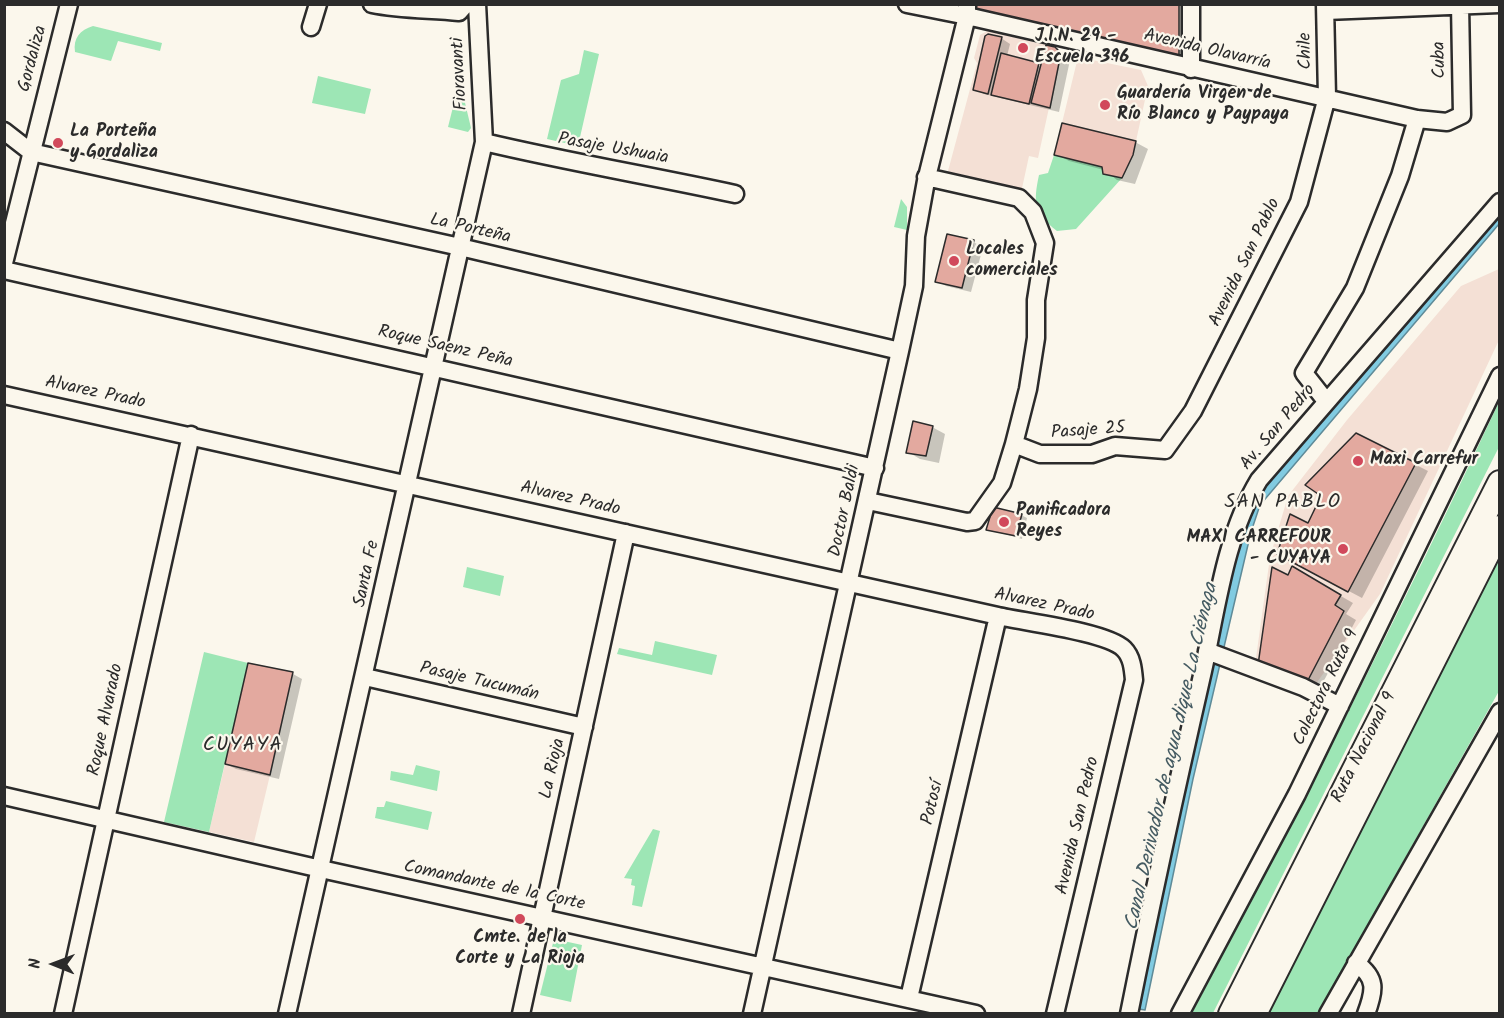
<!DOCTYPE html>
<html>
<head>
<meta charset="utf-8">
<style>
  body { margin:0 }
  #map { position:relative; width:1504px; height:1018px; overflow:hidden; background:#fbf7ec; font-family:Kalam,sans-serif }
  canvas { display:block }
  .frame { position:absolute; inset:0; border:6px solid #2b2b2b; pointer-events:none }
  .north { position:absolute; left:24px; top:934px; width:60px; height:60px; -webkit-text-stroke:4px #fbf7ec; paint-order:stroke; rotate:271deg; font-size:16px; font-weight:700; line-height:24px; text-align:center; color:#2b2b2b }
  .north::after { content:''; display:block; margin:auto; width:21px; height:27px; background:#2b2b2b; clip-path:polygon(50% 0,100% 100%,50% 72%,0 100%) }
</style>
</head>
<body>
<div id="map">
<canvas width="1504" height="1018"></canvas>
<div class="frame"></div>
<div class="north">N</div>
</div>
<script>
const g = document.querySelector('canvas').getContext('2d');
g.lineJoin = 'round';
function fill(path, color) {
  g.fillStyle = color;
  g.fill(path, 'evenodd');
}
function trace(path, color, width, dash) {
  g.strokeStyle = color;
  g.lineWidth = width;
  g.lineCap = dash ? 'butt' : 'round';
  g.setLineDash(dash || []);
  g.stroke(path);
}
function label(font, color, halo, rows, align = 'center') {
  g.font = font + ' Kalam,sans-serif';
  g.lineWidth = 4.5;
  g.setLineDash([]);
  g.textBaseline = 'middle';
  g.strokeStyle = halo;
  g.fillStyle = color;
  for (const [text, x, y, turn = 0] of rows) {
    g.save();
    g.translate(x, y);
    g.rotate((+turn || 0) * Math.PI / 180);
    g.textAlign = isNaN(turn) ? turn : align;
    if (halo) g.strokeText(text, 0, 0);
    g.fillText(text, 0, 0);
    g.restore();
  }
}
const built = new Path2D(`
  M987 31 1055 47 1061 53 1038 158 1029 156 1021 193 949 176 948 171 977 63 974 58 980 35Z
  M1078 57 1141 70 1148 86 1136 141 1062 123Z
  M1499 269V340L1380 594 1313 688 1255 665 1270 557 1288 496 1347 420 1461 286Z
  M225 764 270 775 254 842 209 832Z`);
const green = new Path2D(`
  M93 26 162 43 160 51 118 41 111 61 75 52C73 38 80 30 93 26Z
  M584 50 599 54 578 146 547 139 561 80 579 74Z
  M318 76 371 89 365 114 312 103Z
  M458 87 462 90 471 128 468 132 448 127Z
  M1054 155 1102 167 1103 174 1122 178 1076 229 1057 231C1034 213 1033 203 1039 175L1048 173Z
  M901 199 907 207V230L894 227Z
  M1499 402V447L1213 1013H1192C1299 812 1402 609 1499 402Z
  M1499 546V691L1318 1013 1265 1014Z
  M467 567 504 576 500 596 463 587Z
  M655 641 717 655 712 675 617 654 619 648 652 655Z
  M204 652 248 663 209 832 164 822Z
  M416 765 440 771 437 791 390 780 391 771 413 775Z
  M386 801 432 812 428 830 375 818 377 807H384Z
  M653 829 660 831 642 907 632 905 635 886 631 885 632 879 624 878Z
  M559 940 582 945 571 1002 540 995 553 943Z`);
const water = new Path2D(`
  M1499 206V224L1260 505 1251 532 1193 779 1145 1010 1132 1008 1141 959 1249 500Z`);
const shadow = new Path2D(`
  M920 4H1191L1192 62Z
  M1001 38 1010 44 1007 56 1042 67 1054 49 1070 60 1059 112 984 94 975 89Z
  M1135 142 1148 149 1135 184 1117 180 1104 170 1069 161 1056 154Z
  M973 242 983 247 971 292 946 286 937 281Z
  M932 427 945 434 939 463 920 459 908 452Z
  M1357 435 1428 471 1362 598 1292 561Z
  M1021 515 1027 518 1022 539 988 529Z
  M1292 568 1353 603 1346 614 1356 620 1319 690 1259 664Z
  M250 664 293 674 302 679 279 779 236 769 226 764Z`);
const building = new Path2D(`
  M971 4H1179V56L972 12Z
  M988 34 1002 37 988 94 973 90 985 36Z
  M1046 45 1055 47 1061 53 1050 108 1031 103Z
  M1001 53 1039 63 1029 104 991 95Z
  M1062 123 1136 141 1133 155 1122 178 1103 174 1102 167 1054 155Z
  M947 234 974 240 962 288 935 282Z
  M913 421 933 426 926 456 906 453Z
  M1356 433 1416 463 1348 592 1277 554 1290 514 1308 523 1321 496 1305 485Z
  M993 507 1022 514 1016 536 986 530Z
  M1292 566 1341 595 1335 605 1344 611 1306 684 1258 665 1272 567 1288 575Z
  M248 663 293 672 270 775 225 764Z`);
const minor = new Path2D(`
  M372 4C401 10 429 9 459 12L466 4
  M907 4 967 16 1417 119 1447 122 1462 115 1460 4
  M1191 4V69
  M1326 11 1499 4
  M311 27 318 4
  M4 131 31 152 460 247 900 351
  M484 142C568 162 652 176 735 194
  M926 177 1019 198 1033 212 1045 243 1036 300V338L1028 389 1014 444
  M4 263 69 4
  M4 270 875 468
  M4 395 998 616C1024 622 1107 632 1124 649 1132 657 1133 669 1134 680L1055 1014
  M1326 401 1304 373 1355 288 1400 176 1417 119
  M868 501 967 522 975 521 1002 483 1014 444 1040 454H1092L1115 446 1165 450 1193 411 1299 202 1327 97 1325 4
  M1207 651 1303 687 1340 706
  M365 677 584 727
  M4 796 321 869 976 1014
  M1356 963C1377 978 1375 990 1366 1014
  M909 998 998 616
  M63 1014 191 435
  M287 1014 484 142 477 4
  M521 1014 626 533
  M752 1014 900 351 914 286 916 236 926 181 967 16V4
  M1129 1014C1152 899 1177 785 1203 671 1217 607 1225 536 1259 480L1500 202
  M1180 1014 1297 794 1500 376
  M1328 1014 1500 712`);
const highway = new Path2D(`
  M1231 1014 1500 483
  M1254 1014 1500 528`);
const markers = [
  [1023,48,6,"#d1495b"],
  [1105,105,6,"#d1495b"],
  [58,143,6,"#d1495b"],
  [954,261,6,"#d1495b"],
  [1358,461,6,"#d1495b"],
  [1004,522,6,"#d1495b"],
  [1343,549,6,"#d1495b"],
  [520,919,6,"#d1495b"]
];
const poiNames = [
  ["J.I.N. 29 -",1035,38],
  ["Escuela 396",1035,59],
  ["Guardería Virgen de",1117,95],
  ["Río Blanco y Paypaya",1117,116],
  ["La Porteña",70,133],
  ["y Gordaliza",70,154],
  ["Locales",966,251],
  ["comerciales",966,272],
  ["Maxi Carrefur",1370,461],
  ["Panificadora",1016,512],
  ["Reyes",1016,533],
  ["MAXI CARREFOUR",1331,539,"right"],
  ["- CUYAYA",1331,560,"right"],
  ["Cmte. de la",520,939,"center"],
  ["Corte y La Rioja",520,960,"center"]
];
const streetNames = [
  ["Avenida Olavarría",1207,51,13],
  ["Chile",1307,51,-91],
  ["Gordaliza",34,59,-75],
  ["Cuba",1441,60,-91],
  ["Fioravanti",461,74,-93],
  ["Pasaje Ushuaia",613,150,10],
  ["La Porteña",470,230,13],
  ["Avenida San Pablo",1246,263,-64],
  ["Roque Saenz Peña",445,348,13],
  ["Alvarez Prado",95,394,12],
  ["Av. San Pedro",1279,428,-50],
  ["Pasaje 25",1088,432,-4],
  ["Alvarez Prado",570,500,13],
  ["Doctor Baldi",846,511,-78],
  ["Santa Fe",368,574,-78],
  ["Alvarez Prado",1044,606,12],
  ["Pasaje Tucumán",479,683,13],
  ["Colectora Ruta 9",1327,688,-64],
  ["Roque Alvarado",107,720,-78],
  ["Ruta Nacional 9",1365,748,-63],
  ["La Rioja",554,769,-77],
  ["Potosí",934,803,-77],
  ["Avenida San Pedro",1079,826,-77],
  ["Comandante de la Corte",494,887,12]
];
const neighbourhoodNames = [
  ["SAN PABLO",1283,504],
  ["CUYAYA",243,747]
];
const waterNames = [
  ["Canal Derivador de agua dique La Ciénaga",1173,757,-77]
];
fill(built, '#f4e0d5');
fill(green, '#9de6b5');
fill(water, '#81cbe1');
trace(water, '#5f8b98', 1.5);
fill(shadow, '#0003');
fill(building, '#e3a99f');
trace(building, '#2b2b2b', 1.5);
trace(minor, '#2b2b2b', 21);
trace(highway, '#2b2b2b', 28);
trace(minor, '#fbf7ec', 16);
trace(highway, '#fbf7ec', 24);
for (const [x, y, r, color] of markers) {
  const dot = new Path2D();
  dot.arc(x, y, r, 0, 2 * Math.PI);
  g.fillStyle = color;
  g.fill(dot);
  trace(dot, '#fbf7ec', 2);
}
label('bold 18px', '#2b2b2b', '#fbf7ec', poiNames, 'left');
label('18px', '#2b2b2b', '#fbf7ec', streetNames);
g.letterSpacing = '1.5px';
label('20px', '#2b2b2b', '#fbf7ec', neighbourhoodNames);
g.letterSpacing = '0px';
label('italic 20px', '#455b62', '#fbf7ec', waterNames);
</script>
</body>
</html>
